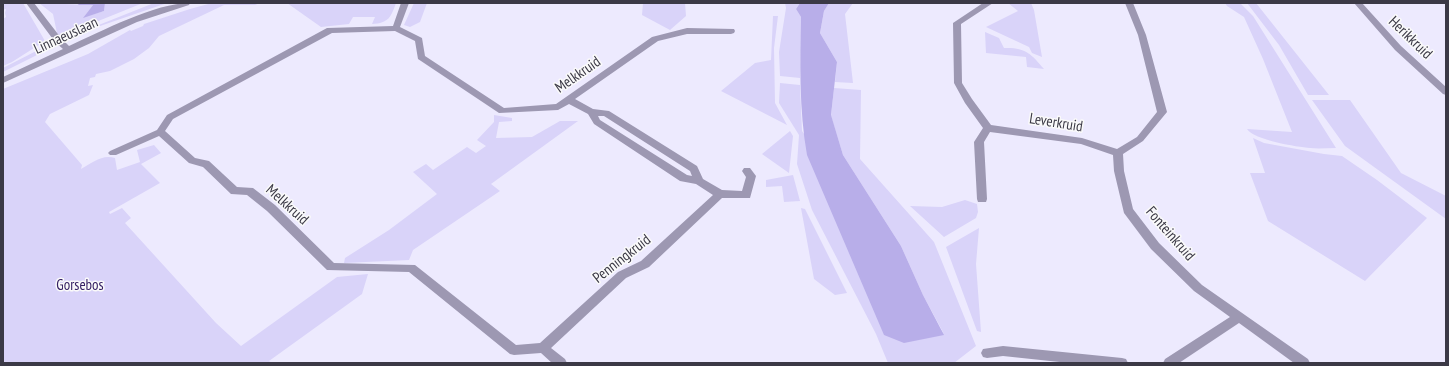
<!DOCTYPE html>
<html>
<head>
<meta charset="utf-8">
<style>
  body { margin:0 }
  #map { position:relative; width:1449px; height:366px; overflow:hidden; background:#edeafe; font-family:"PT Sans Narrow",sans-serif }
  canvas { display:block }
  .frame { position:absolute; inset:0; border:4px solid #3b3946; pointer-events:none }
</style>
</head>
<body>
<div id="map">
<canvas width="1449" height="366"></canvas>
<div class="frame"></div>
</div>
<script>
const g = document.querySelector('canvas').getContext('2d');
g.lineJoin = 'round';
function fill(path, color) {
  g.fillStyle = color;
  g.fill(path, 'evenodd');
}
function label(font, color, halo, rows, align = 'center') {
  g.font = font + ' "PT Sans Narrow",sans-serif';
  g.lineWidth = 3;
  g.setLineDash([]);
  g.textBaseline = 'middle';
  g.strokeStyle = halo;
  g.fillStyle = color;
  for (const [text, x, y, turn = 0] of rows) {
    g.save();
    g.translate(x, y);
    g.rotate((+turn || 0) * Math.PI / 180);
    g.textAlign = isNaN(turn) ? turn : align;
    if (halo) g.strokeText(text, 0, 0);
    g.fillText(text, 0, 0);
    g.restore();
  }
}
const green = new Path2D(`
  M3 3H23L45 41 12 62 3 66V19L6 17 5 13 6 9 3 10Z
  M39 3 93 5 84 17 104 11 105 3H143L61 36 57 33 53 14Z
  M154 3H167L71 36Z
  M212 3H260L255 5H224L159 36 149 48 134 59 110 71 96 74 95 77 90 78 88 86 93 85 89 95 50 114 45 122 82 165 81 169C92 163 102 154 115 158L117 170 140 162 137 150 154 145 161 153 141 164 160 183 109 212 110 214 122 208 131 218 125 223 216 323 241 346 337 277 368 274 362 294 269 361 272 363H3V89L88 54 130 30 131 31 143 26 144 24 190 9Z
  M287 3H396C391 17 389 23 372 24L375 17H353L349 24 321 27Z
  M414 3H427L420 22 410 27 404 25Z
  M643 3H685L686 16 670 30 642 15Z
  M785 3H800L796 9 801 17 800 78 780 76 779 52 786 8Z
  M829 3H853L845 14 853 83 835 82 837 62 820 33 824 11Z
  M1008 3H1031L1034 10 1042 57 1032 53 1029 47 986 27 1018 11Z
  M1225 3H1240L1253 16 1336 148C1327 148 1318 149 1310 148 1297 147 1254 140 1247 129L1292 132 1263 59 1244 17 1227 6Z
  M1247 3H1256L1329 95H1308L1279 45Z
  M773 16H778L774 48 775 103 787 125 721 91 755 63 771 60Z
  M985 32 999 38 1004 48C1024 47 1031 53 1044 69L1027 67 1026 57 986 53Z
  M44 47 39 54 3 72V68Z
  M780 83 800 85 802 131 944 334 923 295 901 246 843 155 831 116 834 88 861 90 860 159 934 242 976 346 954 363H888L876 334 812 210 797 164 799 135 779 103Z
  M1312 100H1350L1401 173 1446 196V219L1345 146Z
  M494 115 512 118V121L499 122 496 138 532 137 560 121H578L491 184 500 191 413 250 409 260 344 263 345 258 389 230 437 194 413 172 426 164 433 170 467 147 476 153 486 146 477 140 494 122Z
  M790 131 793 136 789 173 762 154Z
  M1253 138 1264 143 1324 154 1342 156 1377 180 1427 218 1365 281 1268 221 1250 173H1265Z
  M793 175 800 201 784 202 782 186 766 187V180Z
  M965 200 977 204 978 212 976 218 944 237 910 206 942 207Z
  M801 208 805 209 847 293 835 295 814 279Z
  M979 228 976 264 981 332 977 331 946 247Z`);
const water = new Path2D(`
  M76 3H105L104 11 83 18 93 5H79Z
  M800 3H829L824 11 820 33 837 62 831 115 843 155 901 246 923 295 944 335 904 343 884 335 807 155C799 109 800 63 801 17L796 9Z`);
const minor = new Path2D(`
  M26 3H34L61 38 69 46C102 31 155 3 190 3L189 5 137 22 3 83V77L63 49 55 42Z
  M401 3H409L400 27 422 38 425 56 504 108 556 104 652 37 687 28 734 29 735 31 734 33 731 34H687L658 41 575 99 593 109 609 111 697 166 703 179 722 190 742 191 746 177 742 171 744 168H750L756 176 750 198H722L649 267 626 278 551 348 565 359 567 363H552L541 353 514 355 510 354 409 272 327 270 267 211 247 195 231 194 203 167 189 163 159 136 116 155H110L108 153 110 151 157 130 167 115 327 28 393 26ZM395 31 415 41 418 59 499 113 558 110 569 104 588 114 594 124 680 181 696 184 713 195 641 261 618 272 540 343 516 345 415 265 334 263 275 205 253 188 237 187 209 161 195 158 165 131 173 119 332 33ZM598 116H604L690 171 692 176 687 175 600 120Z
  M983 3H993L961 24 962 83 972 99 991 125 1082 138 1117 149 1137 137 1157 112 1138 35 1125 3H1133L1146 35 1167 112 1143 141 1123 154 1124 171 1133 209 1159 243 1202 285 1308 359 1310 363H1294L1239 323 1179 363H1163L1165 359 1230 317 1194 291 1151 249 1124 213 1114 171 1113 155 1081 144 990 132 984 142 987 199 986 202H978L977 199 974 142 983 128 965 103 954 83 953 23Z
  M1354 3H1362L1401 46 1446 87V95L1443 94 1395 50Z
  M1003 346 1122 358 1126 359 1128 363H1069L1003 356 987 358 983 357 981 353 983 349Z`);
const streetNames = [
  ["Linnaeuslaan",66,36,-25],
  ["Herikkruid",1410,38,44],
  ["Melkkruid",578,75,-35],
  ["Leverkruid",1056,123,9],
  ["Melkkruid",287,205,42],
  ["Fonteinkruid",1170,234,49],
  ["Penningkruid",622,259,-38]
];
const parkNames = [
  ["Gorsebos",80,286]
];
fill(green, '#d9d3f9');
fill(water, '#b8aee9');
fill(minor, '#9d98b2');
label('15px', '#3b3946', '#fafafa', streetNames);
label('15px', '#352064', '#fafafa', parkNames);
</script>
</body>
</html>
